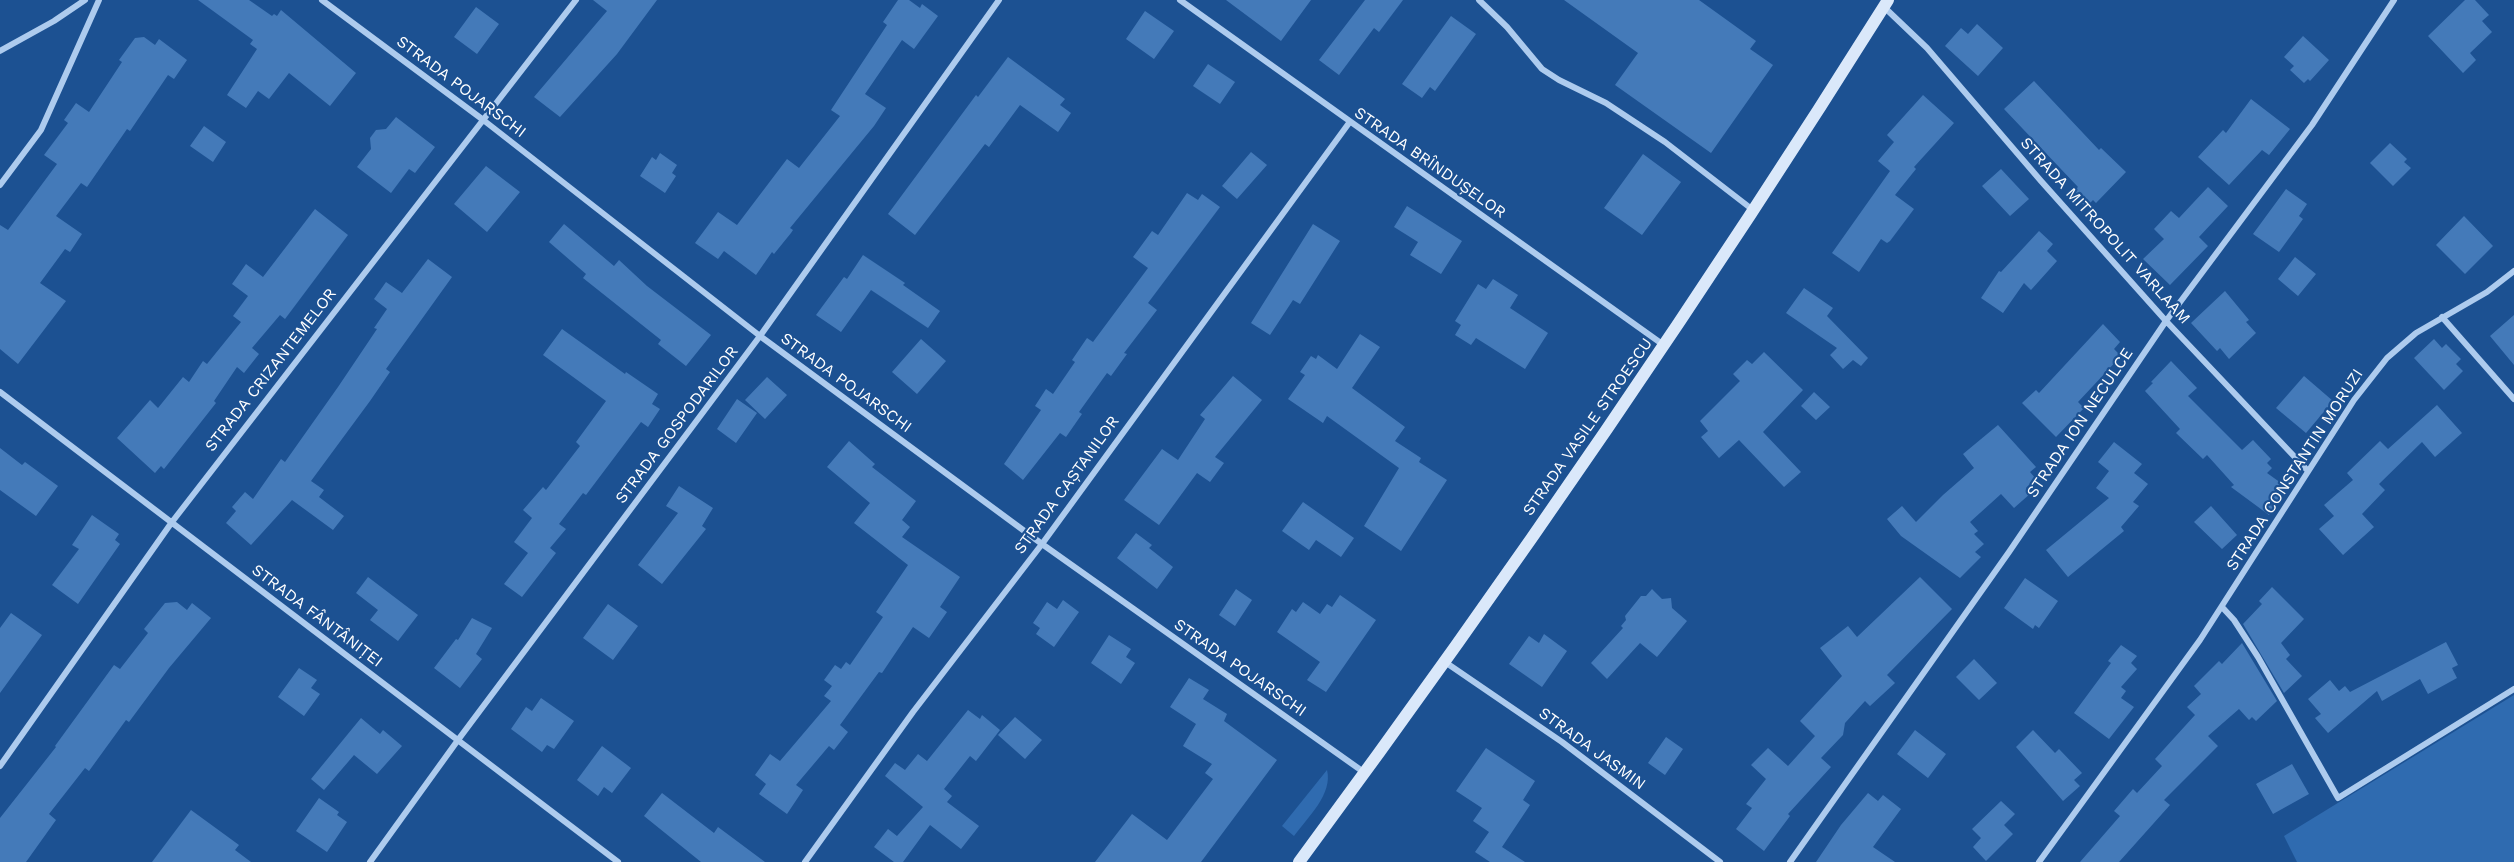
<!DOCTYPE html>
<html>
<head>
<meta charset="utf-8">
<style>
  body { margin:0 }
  canvas { display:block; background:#1c5192 }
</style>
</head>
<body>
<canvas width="2514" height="862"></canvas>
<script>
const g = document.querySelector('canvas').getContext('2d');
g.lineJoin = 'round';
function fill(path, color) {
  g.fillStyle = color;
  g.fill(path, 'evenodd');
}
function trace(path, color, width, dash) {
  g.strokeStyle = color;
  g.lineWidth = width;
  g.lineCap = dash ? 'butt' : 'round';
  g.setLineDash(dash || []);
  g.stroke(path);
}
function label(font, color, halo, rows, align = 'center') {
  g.font = font + ' "Work Sans",sans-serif';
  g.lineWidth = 4.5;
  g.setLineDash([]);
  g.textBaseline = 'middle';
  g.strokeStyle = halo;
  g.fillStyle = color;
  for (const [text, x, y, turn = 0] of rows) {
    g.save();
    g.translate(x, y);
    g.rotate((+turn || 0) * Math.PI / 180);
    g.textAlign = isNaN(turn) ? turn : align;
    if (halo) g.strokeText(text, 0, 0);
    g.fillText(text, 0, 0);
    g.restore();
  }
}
const green = new Path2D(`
  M2514 695V862H2297L2284 836Z
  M1327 770C1333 794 1308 817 1294 836L1282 826Z`);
const building = new Path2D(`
  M198 0H249L272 16 274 14 277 16 281 10 356 73 330 106 289 73 269 99 258 91 246 108 227 95 257 49 250 44 253 40Z
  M593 0H657L617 54 560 117 534 97 607 11Z
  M898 0H909L920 8 922 4 938 16 914 49 902 40 865 94 886 108 874 126 790 228 793 230 791 233 774 254 772 252 756 275 724 251 718 259 695 243 718 212 737 225 787 159 799 168 840 116 831 110 887 25 883 22Z
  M1226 0H1311L1281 41Z
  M1365 0H1403L1379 32 1374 28 1339 75 1319 60Z
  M1564 0H1699L1756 41 1750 49 1773 65 1711 153 1615 85 1638 53Z
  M2465 0H2475L2489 15 2482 21 2492 32 2470 53 2476 60 2463 73 2428 36Z
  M476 7 499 24 477 54 454 37Z
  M1145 11 1174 31 1154 59 1126 39Z
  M1451 16 1476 34 1435 91 1430 87 1422 98 1402 84Z
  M1977 24 2003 48 1978 76 1945 46 1961 28 1968 34Z
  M2303 36 2329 60 2310 81 2308 79 2304 83 2290 70 2294 66 2284 57Z
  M144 37 155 45 159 39 187 60 174 79 168 75 130 131 127 129 87 187 81 183 56 216 82 234 70 252 65 249 40 283 66 301 18 364 0 349V225L8 230 57 164 44 155 68 123 64 120 76 103 89 112 122 62 119 60 135 38Z
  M1008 57 1065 99 1060 105 1071 113 1058 132 1020 105 989 147 985 144 915 235 888 214 976 95 978 97Z
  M1208 64 1235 82 1220 104 1193 86Z
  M2034 81 2099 150 2101 148 2126 172 2096 203 2093 200 2086 207 2072 193 2078 187 2004 109Z
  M1923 95 1954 123 1914 167 1916 169 1895 195 1914 209 1890 241 1887 243 1881 239 1859 272 1832 253 1890 171 1878 161 1894 142 1887 135Z
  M2251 99 2290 129 2269 155 2262 150 2229 185 2198 157 2223 130 2226 133Z
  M396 117 435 147 415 173 409 169 391 193 357 167 371 149 370 138 376 130 386 129Z
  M204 126 226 142 213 162 190 146Z
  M2390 143 2407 159 2404 162 2411 168 2393 186 2370 163Z
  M1251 152 1267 165 1237 199 1222 186Z
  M660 153 677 165 672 173 676 176 665 193 640 176 652 157 656 160Z
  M1643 154 1681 182 1642 235 1604 208Z
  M486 166 520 192 487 232 454 204Z
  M2001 169 2029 199 2010 216 1982 186Z
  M2208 187 2228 206 2199 237 2208 246 2170 285 2143 259 2164 239 2154 229 2171 211 2179 218Z
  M2286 189 2307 204 2299 216 2303 219 2279 252 2253 234Z
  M1187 193 1198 200 1202 194 1220 207 1148 303 1157 310 1124 353 1127 354 1111 376 1107 373 1079 412 1082 414 1066 437 1060 433 1023 480 1004 464 1041 410 1035 406 1046 389 1053 394 1075 362 1072 360 1087 338 1093 342 1148 268 1133 257 1152 231 1158 235Z
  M1407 206 1462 241 1441 274 1410 255 1418 242 1394 227Z
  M315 209 348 235 285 319 280 315 252 348 259 354 244 373 237 367 214 401 216 403 164 469 161 466 155 473 117 438 150 400 158 408 183 377 189 382 203 361 207 364 241 322 233 316 248 296 232 284 246 264 263 277Z
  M2464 216 2493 246 2465 274 2436 245Z
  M564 224 614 266 619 260 647 286 711 335 686 366 658 344 661 340 583 278 586 274 549 242Z
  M1313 224 1340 241 1300 304 1293 300 1270 335 1251 323Z
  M2039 231 2053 244 2047 251 2057 261 2031 290 2024 283 2003 313 1981 298 1999 271 2001 272Z
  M863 255 905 283 903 285 940 311 928 328 871 290 841 332 816 315 844 277 847 279Z
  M2295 257 2316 274 2298 296 2278 279Z
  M428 259 452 277 386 369 390 372 370 401 311 481 324 490 319 497 344 516 333 530 292 500 251 545 226 523 236 511 232 507 245 492 253 499 281 459 285 462 338 387 377 329 374 328 387 309 374 299 386 282 402 293Z
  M1493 279 1518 295 1510 308 1548 333 1525 369 1476 338 1471 345 1455 335 1461 325 1455 321 1478 284 1486 289Z
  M1804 288 1833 308 1827 316 1868 358 1861 366 1853 360 1843 369 1830 355 1837 348 1786 313Z
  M2225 291 2249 320 2246 322 2256 333 2229 359 2220 348 2217 351 2191 323Z
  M2514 315V365L2490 336Z
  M2103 324 2120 342 2114 349 2121 356 2078 402 2084 408 2056 437 2022 403 2036 390 2039 393Z
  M562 329 625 374 626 372 658 394 652 404 660 409 648 427 641 422 586 495 583 493 559 524 566 529 550 548 556 553 522 597 504 584 528 553 514 542 532 518 523 510 543 487 546 490 580 446 576 442 606 401 543 355Z
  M1360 334 1380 347 1352 388 1405 427 1395 441 1421 458 1419 462 1447 480 1401 551 1364 526 1399 468 1327 416 1323 423 1288 399 1305 375 1300 372 1311 356 1316 359 1318 355 1337 369Z
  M921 339 946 361 917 394 892 372Z
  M2434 339 2442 348 2446 344 2461 359 2456 364 2463 371 2444 390 2414 358Z
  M1764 352 1803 390 1763 432 1801 472 1784 487 1739 440 1719 458 1701 437 1708 431 1700 421 1740 381 1733 374 1747 360 1752 364Z
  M2171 361 2197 388 2188 396 2242 450 2253 440 2271 459 2267 463 2272 468 2267 473 2288 488 2269 515 2231 487 2234 485 2207 455 2203 459 2176 433 2180 429 2145 391 2153 383 2151 382Z
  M1233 376 1262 400 1215 457 1224 463 1210 482 1197 473 1159 525 1124 500 1162 449 1178 460 1205 419 1200 415Z
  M2304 376 2333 401 2306 433 2276 408Z
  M767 377 787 395 765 419 745 400Z
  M1814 392 1830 407 1816 420 1801 406Z
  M737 399 757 413 736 443 717 429Z
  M2437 405 2462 433 2435 457 2422 442 2379 484 2385 490 2362 514 2374 527 2343 555 2319 529 2334 516 2324 505 2353 480 2347 473 2380 441 2388 449Z
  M1998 425 2036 467 2030 472 2036 479 2026 488 2031 493 2014 508 2001 494 1970 522 1978 531 1974 534 1984 544 1975 552 1981 557 1960 578 1901 536 1887 519 1902 506 1916 522 1943 495 1974 468 1963 454Z
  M849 441 875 464 872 467 916 501 902 520 910 527 902 537 960 577 940 607 947 612 929 638 913 627 882 673 879 672 840 725 848 732 834 750 829 746 796 785 803 790 787 814 759 794 766 784 755 775 770 754 780 761 831 701 824 696 832 686 824 680 835 665 841 669 846 662 850 665 883 617 876 612 908 565 854 523 870 503 827 467Z
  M2114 442 2142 464 2134 473 2148 484 2133 502 2139 506 2121 527 2124 531 2068 577 2046 550 2109 498 2096 488 2109 471 2098 462Z
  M0 448 22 465 25 462 58 486 36 516 0 490Z
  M679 486 713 508 702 526 706 529 662 584 638 565 678 513 666 506Z
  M1303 502 1354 538 1341 557 1316 540 1309 550 1282 531Z
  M2211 506 2237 535 2222 549 2194 522Z
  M92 515 119 534 115 540 120 544 78 604 52 585 79 549 72 545Z
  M1136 533 1152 545 1149 548 1173 567 1157 589 1117 558Z
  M368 577 418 615 398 641 370 620 378 610 356 593Z
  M1920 577 1952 609 1887 675 1895 683 1870 706 1865 701 1845 723 1843 735 1821 758 1831 767 1788 814 1790 816 1764 851 1736 829 1752 808 1746 804 1766 779 1751 765 1768 748 1788 766 1815 736 1800 721 1842 676 1820 648 1848 626 1857 637Z
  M2025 578 2058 601 2039 628 2035 625 2033 629 2004 608Z
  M2272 587 2304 619 2281 643 2290 655 2286 659 2302 676 2284 693 2243 624 2262 604 2259 601Z
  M1236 589 1252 600 1235 626 1219 615Z
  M1652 589 1662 599 1671 598 1672 608 1687 621 1657 657 1640 643 1607 679 1591 663 1623 628 1621 626 1626 620 1625 616 1641 596H1646Z
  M1340 595 1376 620 1326 692 1307 680 1320 662 1277 632 1292 609 1296 612 1303 602 1320 614 1327 604 1332 607Z
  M1063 600 1079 612 1054 647 1036 634 1040 628 1033 623 1047 602 1057 609Z
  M177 602 187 610 192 603 211 618 169 668 129 722 126 720 89 771 85 768 49 814 56 820 26 862H0V818L56 747 55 746 114 665 120 669 148 633 144 629 165 603Z
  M608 604 638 626 613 660 583 638Z
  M11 613 42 635 0 693V628Z
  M472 618 492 628 476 654 482 659 460 688 434 668 456 639 458 640Z
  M1544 634 1567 651 1542 687 1509 664 1529 636 1539 643Z
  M1109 635 1131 649 1126 657 1135 663 1121 684 1091 663Z
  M2446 642 2458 665 2452 668 2457 678 2428 694 2420 679 2382 701 2377 691 2328 733 2315 718 2321 714 2308 699 2330 680 2339 691 2345 686 2350 692Z
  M2242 643 2277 701 2256 721 2252 717 2249 720 2239 709 2208 736 2218 746 2164 800 2170 805 2119 862H2080L2120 816 2114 811 2133 789 2137 793 2162 766 2155 759 2195 715 2187 707 2201 694 2194 686 2219 661 2222 664Z
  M2121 645 2137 656 2131 663 2137 669 2121 687 2126 691 2121 698 2134 707 2109 739 2074 713 2111 663 2108 661Z
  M1974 659 1997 683 1979 700 1956 677Z
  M299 668 317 680 311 688 320 694 304 716 278 697Z
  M1189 678 1209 690 1203 699 1227 714 1224 721 1277 760 1201 862H1095L1132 814 1167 840 1213 779 1205 773 1212 764 1183 746 1196 724 1170 707Z
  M541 698 574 721 554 749 547 745 542 752 511 729 526 707 532 711Z
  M968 710 980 719 982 715 1000 730 976 761 970 756 944 789 952 796 947 802 979 826 961 849 930 825 903 862H894L874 847 888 829 897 836 923 807 885 776 895 763 905 770 918 754 927 761Z
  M1015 717 1042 740 1025 759 998 735Z
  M361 718 380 734 383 730 402 746 377 774 354 755 324 790 311 779Z
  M1915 730 1946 754 1928 778 1897 754Z
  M2033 730 2055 753 2059 749 2082 773 2074 780 2080 786 2063 801 2016 747Z
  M1666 737 1683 749 1665 775 1648 763Z
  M602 746 631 768 612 793 604 787 598 796 577 780Z
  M1486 748 1535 781 1523 800 1530 805 1502 847 1525 862H1490L1475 852 1489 832 1473 821 1482 808 1456 791Z
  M2292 764 2309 794 2273 814 2256 784Z
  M662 793 714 833 718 827 765 862H701L644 816Z
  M1868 793 1878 801 1883 795 1901 809 1873 847 1895 862H1816L1841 825Z
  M319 798 339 812 337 815 347 822 327 852 296 831Z
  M2001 801 2015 814 2004 825 2013 834 1986 861 1973 847 1981 838 1972 829Z
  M191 810 239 845 235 850 251 862H152Z`);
const street = new Path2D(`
  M322 0 482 119 760 336 1042 544 1365 773
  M1180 0 1665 346
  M1479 0 1507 27 1542 69 1559 80 1606 103 1665 142 1753 210
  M1884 7 1927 48 2041 181 2166 321 2308 471
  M0 51 54 21 85 0
  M0 185 41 130 99 0
  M2442 317 2514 399
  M0 392 618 862
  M2222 607 2234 620 2258 657 2338 798 2514 689
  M1445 662 1562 742 1720 862
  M0 766 172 522 576 0
  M370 862 458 740 760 336 999 0
  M805 862 913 712 1042 544 1349 123
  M1790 862 2009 552 2166 321 2312 125 2394 0
  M2039 862 2200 640 2354 400 2387 358 2416 333 2487 292 2514 271`);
const secondary = new Path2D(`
  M1299 862C1506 582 1703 295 1888 0`);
const streetNames = [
  ["STRADA POJARSCHI",461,87,37],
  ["STRADA BRÎNDUȘELOR",1430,163,35],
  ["STRADA MITROPOLIT VARLAAM",2105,231,48],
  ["STRADA CRIZANTEMELOR",271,370,-52],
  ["STRADA POJARSCHI",846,383,36],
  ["STRADA ION NECULCE",2080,423,-56],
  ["STRADA GOSPODARILOR",677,425,-53],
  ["STRADA VASILE STROESCU",1588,427,-55],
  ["STRADA CONSTANTIN MORUZI",2295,470,-57],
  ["STRADA CAȘTANILOR",1067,485,-54],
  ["STRADA FÂNTÂNIȚEI",317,616,37],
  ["STRADA POJARSCHI",1240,668,35],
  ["STRADA JASMIN",1592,749,36]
];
fill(green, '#2f6bb0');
fill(building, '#447ab9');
trace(street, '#adcbee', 6);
trace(secondary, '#dae8fa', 12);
label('16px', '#fff', '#1c5192', streetNames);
</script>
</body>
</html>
